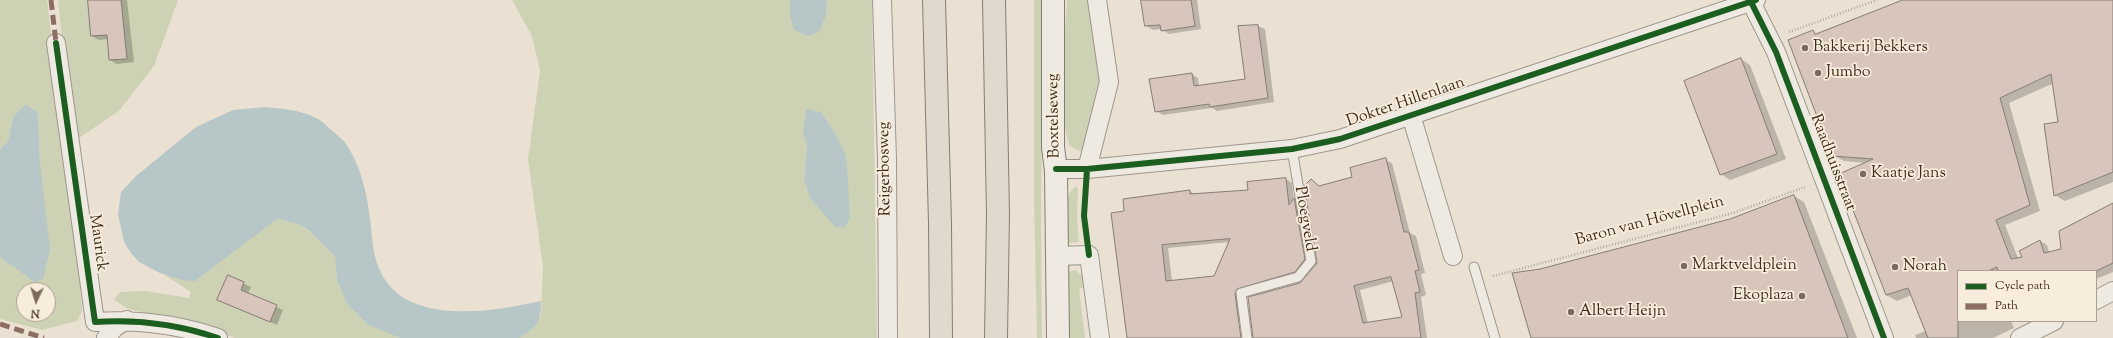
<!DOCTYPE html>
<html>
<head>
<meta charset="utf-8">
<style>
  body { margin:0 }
  #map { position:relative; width:2113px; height:338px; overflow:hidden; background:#ebe1d3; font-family:"Sorts Mill Goudy",serif }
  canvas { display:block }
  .legend { position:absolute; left:1957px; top:270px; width:140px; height:52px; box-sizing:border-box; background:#f8eddc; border:1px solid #ad9f8f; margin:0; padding:5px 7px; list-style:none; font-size:12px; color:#3d2b1c }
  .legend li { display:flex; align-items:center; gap:8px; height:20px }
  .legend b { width:20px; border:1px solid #ad9f8f }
  .north { position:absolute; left:16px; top:282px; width:40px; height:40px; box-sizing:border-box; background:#f8eddc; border:1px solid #ad9f8f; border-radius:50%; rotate:184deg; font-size:11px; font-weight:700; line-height:16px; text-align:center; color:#3d2b1c }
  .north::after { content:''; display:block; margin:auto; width:14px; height:18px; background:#7a6b5c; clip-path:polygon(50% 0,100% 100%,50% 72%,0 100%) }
</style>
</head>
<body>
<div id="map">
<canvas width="2113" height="338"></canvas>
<ul class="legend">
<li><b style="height:5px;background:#1b5e20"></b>Cycle path</li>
<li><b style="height:5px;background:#8d6e63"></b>Path</li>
</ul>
<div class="north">N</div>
</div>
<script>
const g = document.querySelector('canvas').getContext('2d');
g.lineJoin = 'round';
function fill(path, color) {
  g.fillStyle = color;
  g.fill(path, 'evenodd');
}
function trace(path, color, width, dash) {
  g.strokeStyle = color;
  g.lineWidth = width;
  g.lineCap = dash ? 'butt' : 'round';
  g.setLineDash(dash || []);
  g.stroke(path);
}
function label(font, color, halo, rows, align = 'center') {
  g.font = font + ' "Sorts Mill Goudy",serif';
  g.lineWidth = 3.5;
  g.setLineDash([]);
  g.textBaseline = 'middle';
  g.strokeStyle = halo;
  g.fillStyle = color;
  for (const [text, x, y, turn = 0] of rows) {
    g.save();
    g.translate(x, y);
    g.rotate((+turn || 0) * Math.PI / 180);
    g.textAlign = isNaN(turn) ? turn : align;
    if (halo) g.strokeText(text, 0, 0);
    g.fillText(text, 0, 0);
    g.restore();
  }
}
const green = new Path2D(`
  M0 0H47L76 239 82 311 77 321 42 330 0 319V257L34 282 40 163 38 113 26 104 13 117 8 141 0 149ZM24 290H48V314H24Z
  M58 0H178L154 66 119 111 73 142Z
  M512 0H790V16L826 15 827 0H872L877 338H520L533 328 541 317 543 267 528 159 540 71 532 36ZM822 113C833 129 843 145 847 164L804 179 807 146Z
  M1034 0H1043L1041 222 1042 338H1037L1034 201Z
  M1067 0H1088L1100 82 1099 100 1082 152 1071 147C1057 122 1065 33 1067 0Z
  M1076 186 1078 189 1077 220 1079 242 1070 243 1067 240C1067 224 1061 197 1076 186Z
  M277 219 298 224 309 230 335 257 337 280 387 332 400 338H235L190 322 128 309 114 300 120 292 145 291 189 298 191 292 163 274 181 280 247 241Z
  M1075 270 1084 277 1085 287 1079 289 1085 338H1069L1066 278 1069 272Z`);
const water = new Path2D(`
  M790 0H827L826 15 819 32 808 36 794 30 790 16Z
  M26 104 38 113 40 163 50 249 43 279 34 282 0 257V149L8 141 13 117Z
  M266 107C283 109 301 110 316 118 321 120 326 125 330 129 335 134 342 138 346 144 360 164 367 193 370 218 372 233 372 251 378 266 401 328 492 312 541 301 541 324 538 325 520 338H400L367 324 348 305 337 280 335 257 309 230 298 224 277 219 195 281 181 280 160 273 139 262 131 253 124 242 118 214 121 192 136 176 196 127 233 110Z
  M810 109 822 113 835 133 845 153 847 164 850 219 844 228 835 227 810 198 804 179 807 146 803 132 806 110Z`);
const shadow = new Path2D(`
  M89 0H127L134 62 117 64 110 60 108 39 99 40 92 36Z
  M1142 0H1197L1201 29 1169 34 1161 29 1153 30 1146 26Z
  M1907 0H2113V182L2065 201 2055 195 2059 123 2054 83 2009 103 2040 211 2005 225 2022 268 2013 271H1958V321H2011L2014 328 1993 338H1916L1915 335 1926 331 1912 295 1897 301 1886 295 1867 163 1844 161 1833 155 1813 32 1817 34Z
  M1258 26 1265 29 1274 102 1217 111 1212 108 1163 115 1156 111 1191 74 1198 78 1199 86 1246 80 1239 27Z
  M1741 59 1750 65 1786 159 1730 180 1721 174Z
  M1385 160 1392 163 1410 233 1416 236 1425 273 1421 274 1426 295 1421 297 1427 338H1266L1301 283 1318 263 1311 180 1321 187 1354 178ZM1394 281 1403 318 1368 323 1360 290Z
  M1286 179 1292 183 1294 199 1300 203 1311 263 1301 275 1246 290 1244 317 1234 320 1236 338H1128L1125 212 1190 191 1196 195 1249 191ZM1229 242 1215 277 1172 281 1168 248Z
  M1794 196 1804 202 1857 338H1532L1513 274 1540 270 1731 220Z
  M2113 205V272L2096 279V271H2030L2040 241 2047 245 2049 252 2062 250Z
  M228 276 251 287 248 294 283 310 277 325 226 303Z`);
const building = new Path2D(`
  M88 0H121L127 59 109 60 107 35 91 36Z
  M1141 0H1191L1195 26 1161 31 1160 25 1145 26Z
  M1903 0H2113V172L2054 196 2044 124 2058 122 2051 74 2000 98 2030 205 1996 220 2011 259 2022 257 2019 251 2040 240 2044 253 2061 249 2059 231 2113 203V263L2096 271H1998L1997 267 1988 271H1958V338H1928L1908 288 1886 295 1839 174 1873 159 1832 156 1788 40 1813 30 1815 34Z
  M1258 25 1268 98 1210 107 1209 104 1155 112 1149 79 1192 73 1194 86 1245 79 1238 26Z
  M1741 58 1777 154 1720 175 1684 81Z
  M1386 158 1404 232H1409L1419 270 1415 271 1420 292 1415 293 1421 338H1253L1248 297 1300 283 1317 263 1304 186 1311 179 1319 186 1352 177 1350 168ZM1391 277 1402 317 1363 323 1354 286Z
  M1286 178 1289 205 1294 198 1305 259 1295 272 1237 289 1235 294 1241 338H1127L1111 213 1124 211 1123 199 1190 190V194L1248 190 1247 182ZM1230 239 1214 276 1166 281 1162 245Z
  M1794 195 1848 338H1531L1512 273 1540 269 1730 219Z
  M228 275 244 282 241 290 277 305 270 322 217 300Z`);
const path = new Path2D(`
  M1789 32 1877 0
  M1493 276 1733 213 1805 187`);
const lane = new Path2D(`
  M1474 267 1495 338
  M1247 338 1241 293 1298 277 1311 261 1292 149`);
const street = new Path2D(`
  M882 0 887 159 888 338
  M1750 0 1776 52 1884 338
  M56 43 95 322C139 319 177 324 218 338
  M1411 115 1453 256
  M1056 169H1087L1292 149 1340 139 1756 0
  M1087 169 1109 82 1097 0
  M1056 256 1089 255 1100 338
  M2096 300 2113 291
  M106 338 115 327 127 320
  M2020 338 2054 321`);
const secondary = new Path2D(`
  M1053 0V147L1056 171 1058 338`);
const highway = new Path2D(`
  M934 0 940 223 941 338
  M994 0 998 214 996 338`);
const quiet = new Path2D(`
  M51 0 56 43
  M0 324 44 338`);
const cycleway = new Path2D(`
  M1750 0 1776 52 1884 338
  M56 43 95 322C139 319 177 324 218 338
  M1056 169H1087L1292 149 1340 139 1756 0
  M1087 169 1084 216 1089 255`);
const markers = [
  [1805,48,4,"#7a6b5c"],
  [1818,73,4,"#7a6b5c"],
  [1863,174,4,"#7a6b5c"],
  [1684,266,4,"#7a6b5c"],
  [1895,267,4,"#7a6b5c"],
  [1802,296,4,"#7a6b5c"],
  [1571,312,4,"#7a6b5c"]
];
const poiNames = [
  ["Bakkerij Bekkers",1813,48],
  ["Jumbo",1826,73],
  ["Kaatje Jans",1871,174],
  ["Marktveldplein",1692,266],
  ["Norah",1903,267],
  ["Ekoplaza",1794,296,"right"],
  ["Albert Heijn",1579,312]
];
const streetNames = [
  ["Dokter Hillenlaan",1406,103,-19],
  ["Boxtelseweg",1055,116,-91],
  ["Raadhuisstraat",1832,163,69],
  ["Reigerbosweg",886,169,-91],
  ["Ploegveld",1304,219,80],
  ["Baron van Hövellplein",1650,222,-15],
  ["Maurick",97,243,82]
];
fill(green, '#ced2b4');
fill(water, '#b7c6c6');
fill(shadow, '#0003');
fill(building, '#d8c5bb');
trace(building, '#857d74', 1);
trace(lane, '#9e968d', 11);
trace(street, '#9e968d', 20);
trace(secondary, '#857d74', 24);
trace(highway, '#857d74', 24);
trace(path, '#aea8a2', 2.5, [1, 2]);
trace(lane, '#eeeae2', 9);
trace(street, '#eeeae2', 18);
trace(secondary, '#eeeae2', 22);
trace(highway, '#e1d9cd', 22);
trace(quiet, '#8d6e63', 5, [10, 5]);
trace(cycleway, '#1b5e20', 6);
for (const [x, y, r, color] of markers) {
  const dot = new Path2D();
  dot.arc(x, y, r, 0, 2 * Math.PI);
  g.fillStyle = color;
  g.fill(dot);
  trace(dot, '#f8eddc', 1.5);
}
label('16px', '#3d2b1c', '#f8eddc', poiNames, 'left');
label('16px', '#3d2b1c', '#f8eddc', streetNames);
</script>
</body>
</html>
